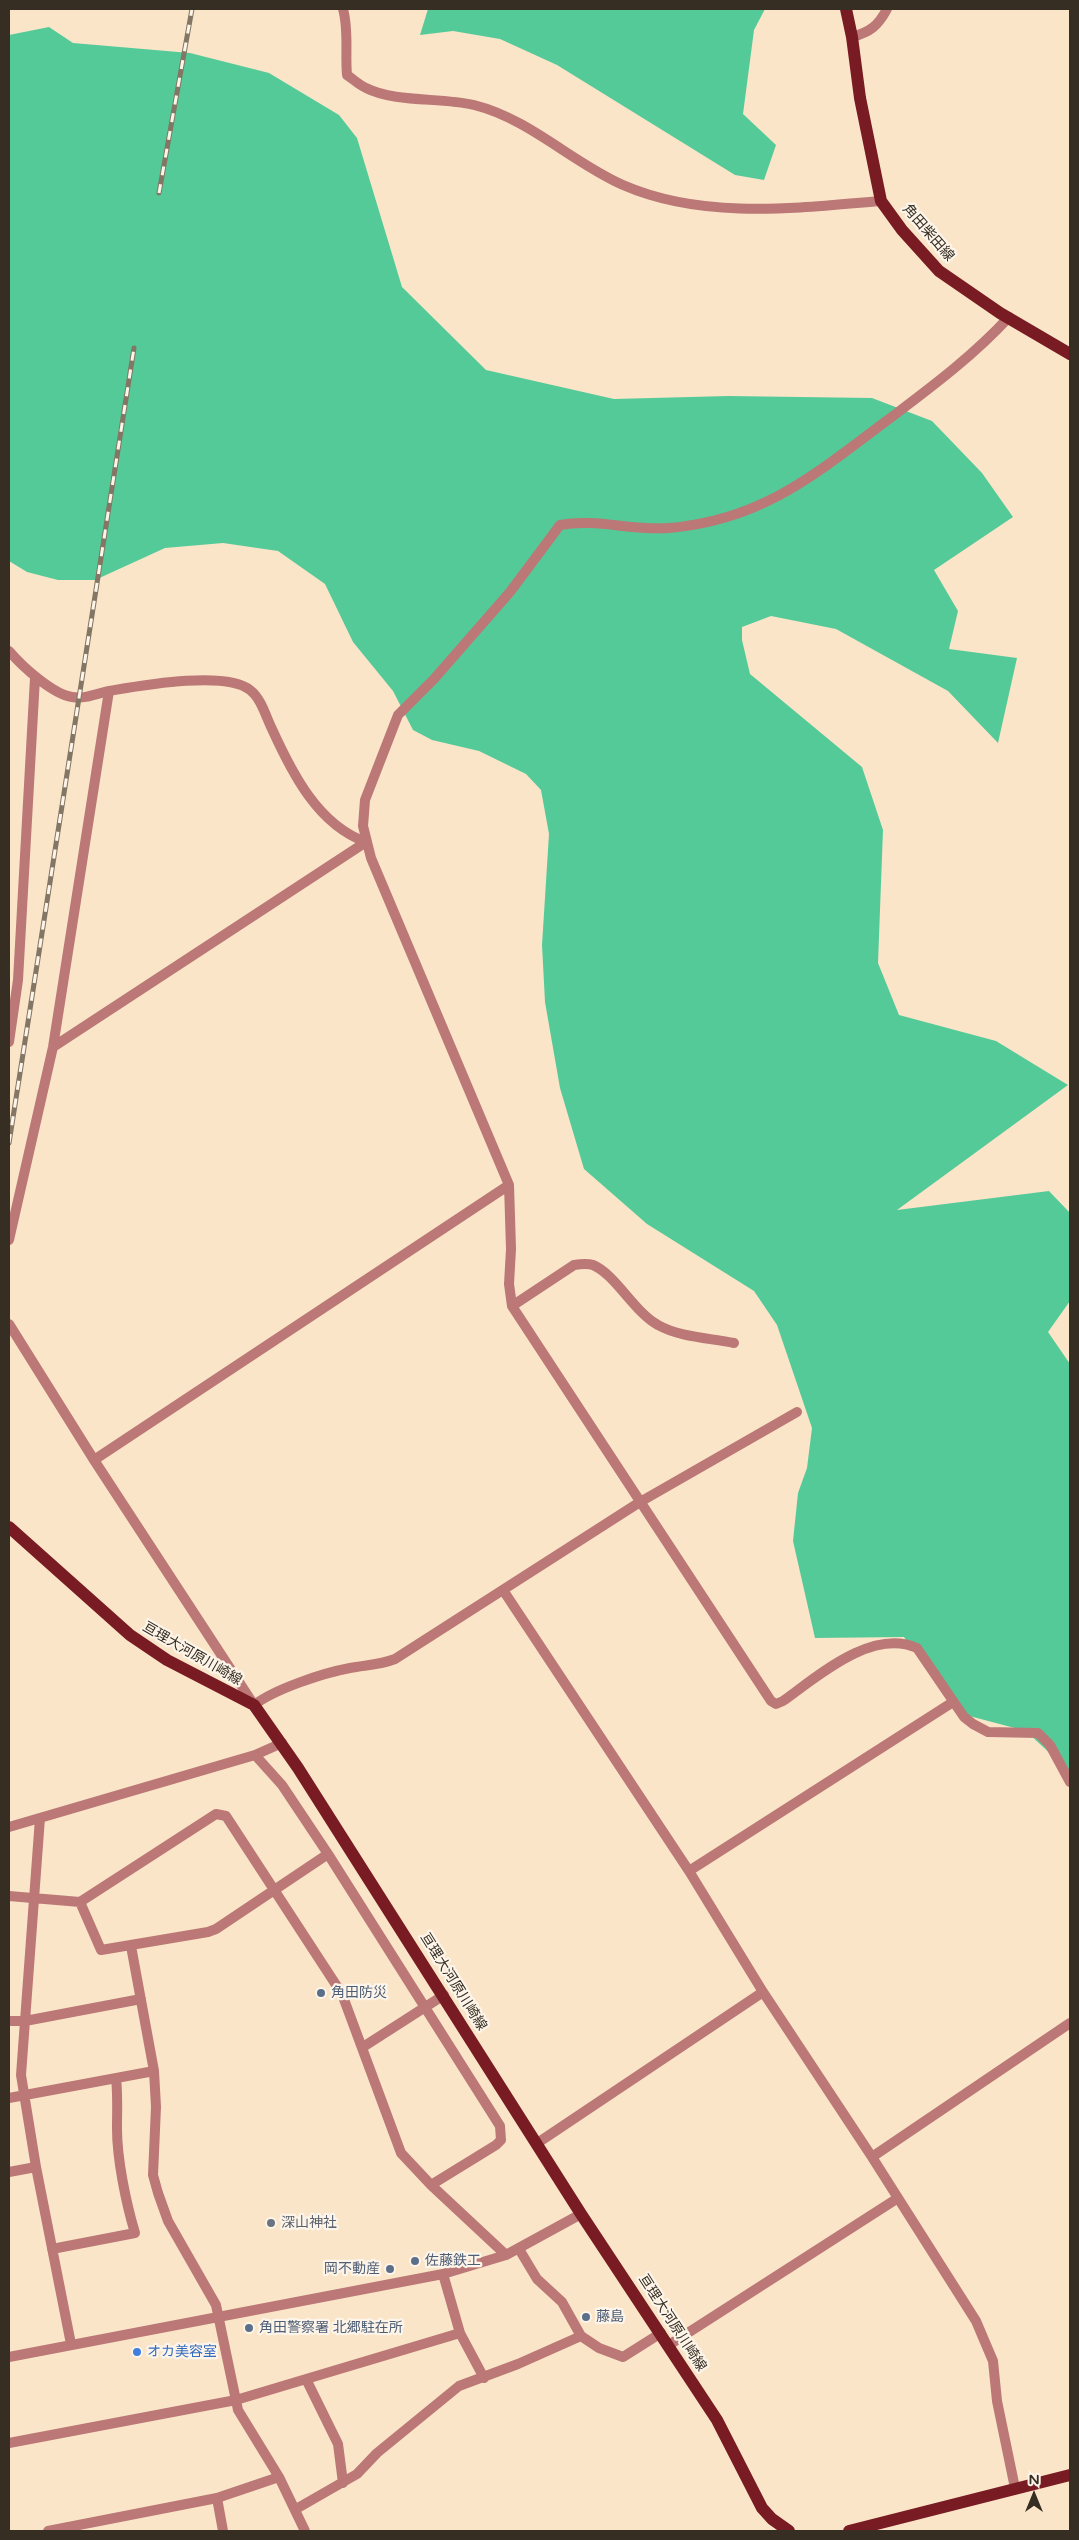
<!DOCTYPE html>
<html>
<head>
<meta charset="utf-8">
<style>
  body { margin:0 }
  #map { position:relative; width:1079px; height:2540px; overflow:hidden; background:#fae5c9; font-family:"Varela Round",sans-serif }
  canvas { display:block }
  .frame { position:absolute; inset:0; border:10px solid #362e23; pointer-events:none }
  .north { position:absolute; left:1009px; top:2470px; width:50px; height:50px; -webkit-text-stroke:4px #fdf5e9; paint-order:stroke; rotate:0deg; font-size:14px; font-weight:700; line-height:20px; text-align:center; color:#362e23 }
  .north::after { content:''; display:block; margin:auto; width:18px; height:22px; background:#362e23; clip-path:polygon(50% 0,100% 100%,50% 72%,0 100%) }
</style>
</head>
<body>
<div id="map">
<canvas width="1079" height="2540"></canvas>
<div class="frame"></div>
<div class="north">N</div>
</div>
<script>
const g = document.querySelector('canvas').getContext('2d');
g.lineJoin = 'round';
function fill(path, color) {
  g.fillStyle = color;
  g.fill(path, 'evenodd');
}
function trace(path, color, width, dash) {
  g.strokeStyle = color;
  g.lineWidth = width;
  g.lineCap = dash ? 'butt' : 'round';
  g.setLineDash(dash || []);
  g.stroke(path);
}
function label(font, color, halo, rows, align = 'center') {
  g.font = font + ' "Varela Round","Noto Sans JP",sans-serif';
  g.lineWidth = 4.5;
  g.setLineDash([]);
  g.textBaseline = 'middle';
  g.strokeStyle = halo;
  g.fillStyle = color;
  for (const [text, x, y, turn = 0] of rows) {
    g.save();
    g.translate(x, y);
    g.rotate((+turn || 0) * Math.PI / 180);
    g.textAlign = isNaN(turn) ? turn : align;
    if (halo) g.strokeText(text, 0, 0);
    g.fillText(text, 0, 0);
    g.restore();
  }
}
const forest = new Path2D(`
  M428 9H765L754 30 743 114 776 145 764 180 735 175 557 65 500 39 453 31 420 35Z
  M49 27 73 43 190 53 269 73 339 115 357 138 402 287 486 370 614 399 728 396 872 398 932 421 982 473 1013 517 934 570 958 611 949 649 1017 658 998 743 948 691 836 629 771 616 742 627V640L750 674 862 767 883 830 878 963 899 1015 996 1041 1068 1085 897 1210 1049 1191 1070 1213V1301L1048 1332 1070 1364V1772L1026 1731 958 1713 904 1637 815 1638 793 1541 798 1493 807 1468 812 1428 777 1325 754 1291 647 1224 584 1169 560 1088 545 1002 542 945 549 834 541 790 526 774 479 751 432 740 413 730 393 691 353 642 325 584 278 551 223 543 165 548 95 580H58L27 572 9 561V35Z`);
const minor = new Path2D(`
  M343 9C349 30 345 53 347 75 353 79 359 85 366 88 396 103 440 97 474 105 530 119 571 162 623 185 703 220 797 208 881 201
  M852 37C870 32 878 26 887 9
  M1009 317C974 355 934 385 893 416 820 470 766 520 669 528 633 531 595 518 560 525L510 592 434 679 398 715 365 800 363 826 371 858 509 1185 511 1249 509 1284 512 1306 771 1701 776 1704 783 1701C818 1676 872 1628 917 1648L964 1717 973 1724 988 1732 1038 1733 1050 1745 1070 1782
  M9 651C22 666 52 694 72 697 86 699 95 694 109 691 139 686 226 670 250 690 261 698 266 717 272 729 292 773 318 825 366 842
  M9 1042 18 980 35 678
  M53 1047 366 842
  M9 1240 53 1047 109 691
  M512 1306 574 1265C580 1264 587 1263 593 1265 615 1274 635 1313 658 1325 679 1337 710 1338 734 1343
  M9 1324 94 1460 254 1705C275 1689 323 1673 350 1668 366 1665 380 1665 395 1659L640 1502 797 1412
  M94 1460 509 1185
  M503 1590 689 1871 763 1992 872 2157 976 2321 993 2361 997 2401 1015 2488
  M255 1755 282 1785 328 1854 500 2126 501 2140 496 2145 431 2185
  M40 1818 21 2075 36 2167 71 2344
  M9 1827 255 1755 282 1743
  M689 1871 953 1702
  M9 1896 80 1902 216 1814 226 1816 342 1994 401 2153 431 2185 506 2255
  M80 1902 101 1950 208 1932 216 1929 328 1854
  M131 1946 154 2071 156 2107 153 2175 158 2193 168 2221 216 2305 238 2410 279 2477 305 2531
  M9 2021H25L141 1999
  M363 2047 444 1995
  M9 2098 154 2071
  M536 2144 763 1992
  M872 2157 1070 2023
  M9 2172 36 2167
  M52 2249 135 2233C126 2203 117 2159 117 2129 117 2111 118 2096 116 2078
  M519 2249 537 2279 562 2302 581 2336 599 2348 623 2357 661 2333
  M443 2274 460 2333 484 2378
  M669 2345 898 2198
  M9 2357 443 2274 506 2255 581 2214
  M306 2379 338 2444 343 2483
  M9 2443 236 2400 460 2333
  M217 2498 223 2531
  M296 2509 357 2474 377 2453 459 2386 518 2364 581 2336
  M48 2531 217 2498 279 2477`);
const major = new Path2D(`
  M846 9 852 37 860 98 881 201 902 230 939 271 1000 313 1070 354
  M9 1527 130 1635 167 1660 254 1705 298 1768 581 2214 717 2420 762 2508 772 2519 789 2531
  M849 2531 1070 2475`);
const rail = new Path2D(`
  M159 193 192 9
  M9 1143 134 348`);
const markers = [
  [321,1993,5,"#5c6f8a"],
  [271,2223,5,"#6b7280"],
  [415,2261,5,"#5c6f8a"],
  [390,2269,5,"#5c6f8a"],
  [586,2317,5,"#5c6f8a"],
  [249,2328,5,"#5c6f8a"],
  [137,2352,5,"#3f7fe0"]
];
const streetNames = [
  ["角田柴田線",928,233,49],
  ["亘理大河原川崎線",192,1654,30],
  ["亘理大河原川崎線",453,1982,58],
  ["亘理大河原川崎線",672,2323,57]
];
const serviceNames = [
  ["角田防災",331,1993],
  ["佐藤鉄工",425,2261],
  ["岡不動産",380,2269,"right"],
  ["藤島",596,2317],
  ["角田警察署 北郷駐在所",259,2328]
];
const worshipNames = [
  ["深山神社",281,2223]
];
const shopNames = [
  ["オカ美容室",147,2352]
];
fill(forest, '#55ca99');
trace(minor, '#bb7876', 10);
trace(major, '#791b23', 12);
trace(rail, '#837664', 5);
trace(rail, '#fdf5e9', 3, [9]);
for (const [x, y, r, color] of markers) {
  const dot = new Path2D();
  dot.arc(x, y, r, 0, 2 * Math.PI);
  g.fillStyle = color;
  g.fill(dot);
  trace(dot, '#fdf5e9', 2);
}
label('14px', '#362e23', '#fdf5e9', streetNames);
label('14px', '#4e5e75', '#fdf5e9', serviceNames, 'left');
label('14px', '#5b616d', '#fdf5e9', worshipNames, 'left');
label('14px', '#366cbe', '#fdf5e9', shopNames, 'left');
</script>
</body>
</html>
